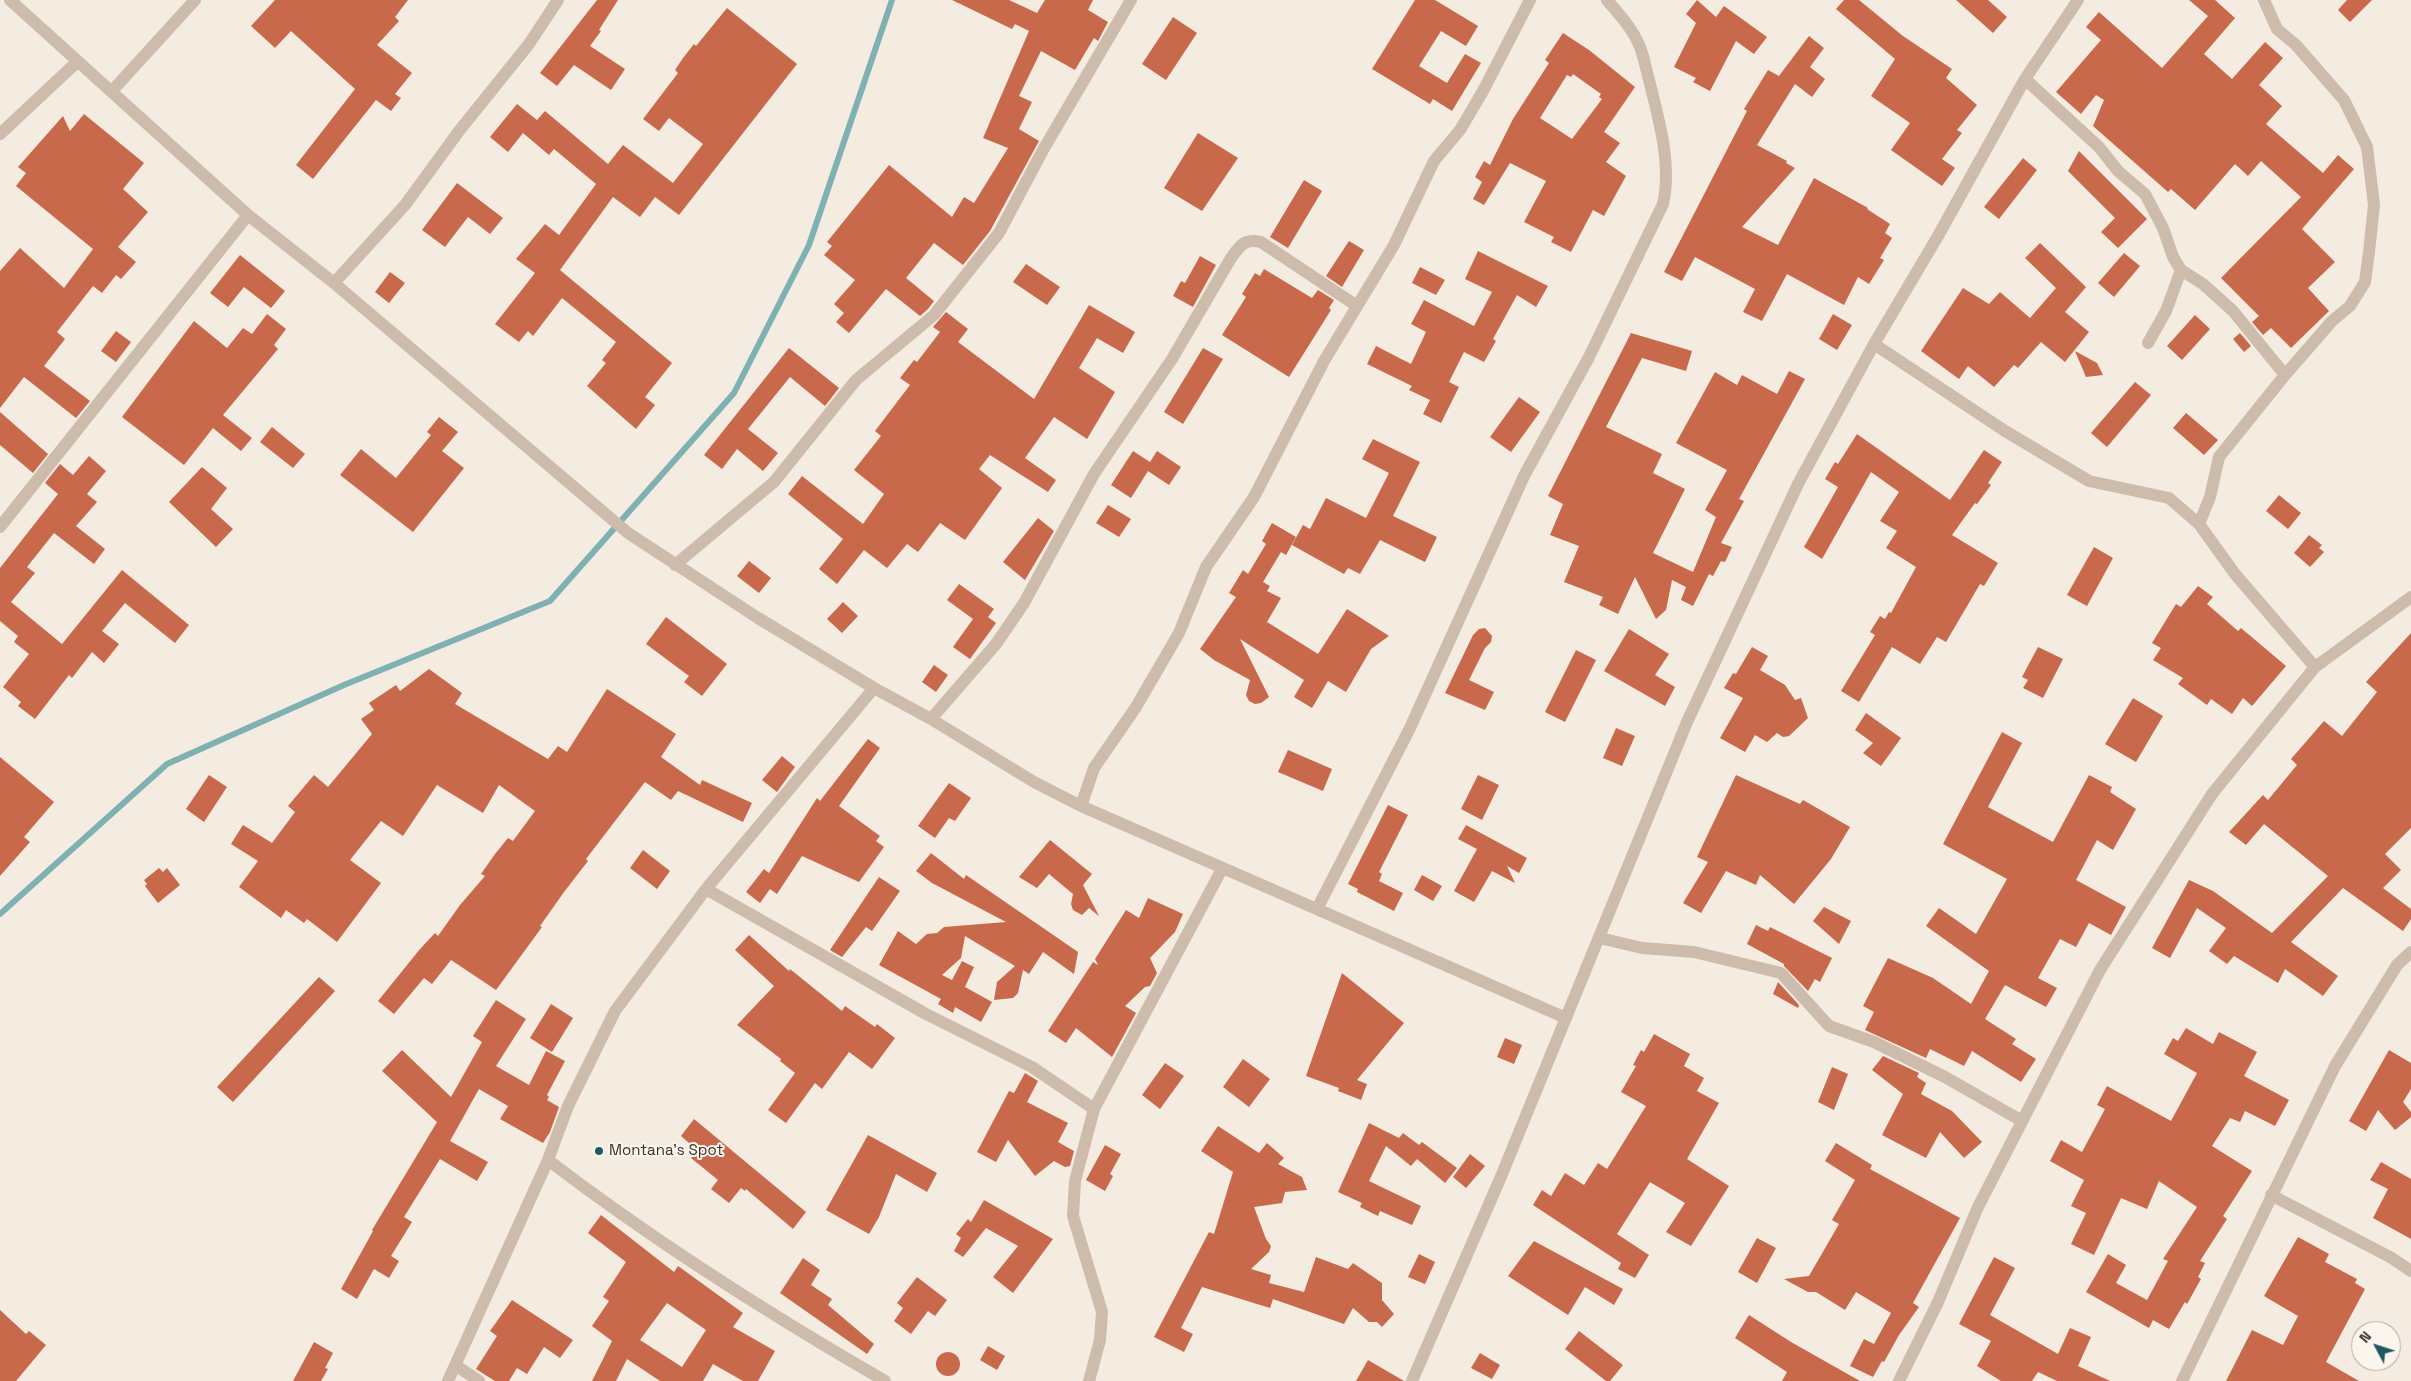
<!DOCTYPE html>
<html>
<head>
<meta charset="utf-8">
<style>
  body { margin:0 }
  #map { position:relative; width:2411px; height:1381px; overflow:hidden; background:#f4ebe1; font-family:"Space Grotesk",sans-serif }
  canvas { display:block }
  .north { position:absolute; left:2351px; top:1321px; width:50px; height:50px; box-sizing:border-box; background:#fbf5ee; border:1px solid #aea6a0; border-radius:50%; rotate:310deg; font-size:14px; font-weight:700; line-height:20px; text-align:center; color:#3b302b }
  .north::after { content:''; display:block; margin:auto; width:18px; height:22px; background:#1f5a5e; clip-path:polygon(50% 0,100% 100%,50% 72%,0 100%) }
</style>
</head>
<body>
<div id="map">
<canvas width="2411" height="1381"></canvas>
<div class="north">N</div>
</div>
<script>
const g = document.querySelector('canvas').getContext('2d');
g.lineJoin = 'round';
function trace(path, color, width, dash) {
  g.strokeStyle = color;
  g.lineWidth = width;
  g.lineCap = dash ? 'butt' : 'round';
  g.setLineDash(dash || []);
  g.stroke(path);
}
function fill(path, color) {
  g.fillStyle = color;
  g.fill(path, 'evenodd');
}
function label(font, color, halo, rows, align = 'center') {
  g.font = font + ' "Space Grotesk",sans-serif';
  g.lineWidth = 4;
  g.setLineDash([]);
  g.textBaseline = 'middle';
  g.strokeStyle = halo;
  g.fillStyle = color;
  for (const [text, x, y, turn = 0] of rows) {
    g.save();
    g.translate(x, y);
    g.rotate((+turn || 0) * Math.PI / 180);
    g.textAlign = isNaN(turn) ? turn : align;
    if (halo) g.strokeText(text, 0, 0);
    g.fillText(text, 0, 0);
    g.restore();
  }
}
const stream = new Path2D(`
  M0 914 167 764 344 685 550 601 734 393 809 245 892 0`);
const building = new Path2D(`
  M275 0H408L395 17 399 21 377 45 412 73 395 94 401 98 391 111 376 100 313 179 296 165 355 89 291 31 275 48 251 26Z
  M597 0H618L599 30 601 31 590 46 625 69 611 90 574 65 557 86 540 73Z
  M952 0H1009L1037 13 1045 0H1093L1088 10 1108 22 1098 41 1094 38 1075 70 1041 51 1019 96 1032 102 1019 129 1039 141 990 231 963 265 934 243 906 278 934 301 928 309 920 316 886 289 849 333 836 322 844 313 834 304 855 280 824 255 832 246 827 242 889 165 952 217 964 197 974 203 1008 148 983 138 1029 31 1015 24 1012 29Z
  M1415 0H1435L1478 26 1466 46 1441 31 1419 66 1447 83 1465 54 1481 63 1452 111 1433 99 1430 104 1372 69Z
  M1697 0 1716 17 1724 6 1767 37 1754 54 1736 41 1710 91 1693 82 1696 78 1674 67 1696 23 1686 14Z
  M1844 0H1859L1903 36 1952 69 1946 78 1977 105 1957 130 1962 133 1942 159 1955 168 1942 186 1891 150 1910 123 1871 96 1895 59 1836 9Z
  M1956 0H1988L2007 17 1993 33Z
  M2189 0H2215L2235 18 2204 54 2232 79 2265 42 2283 58 2259 85 2282 106 2266 124 2323 173 2338 155 2354 169 2302 229 2335 262 2308 288 2329 311 2291 348 2271 328 2263 335 2252 322 2259 316 2221 278 2301 197 2261 161 2248 176 2235 164 2195 210 2171 189 2168 192 2093 126 2104 100 2096 95 2081 114 2056 92 2101 40 2086 27 2099 12 2162 68 2208 16Z
  M2347 0H2372L2350 22 2338 10Z
  M727 8 797 64 679 215 655 197 640 217 613 197 560 270 672 363 645 397 655 405 636 429 587 386 606 363 602 360 616 342 562 298 533 336 528 331 519 342 495 324 535 273 516 259 545 224 559 235 596 184 554 149 549 155 523 133 508 152 490 137 517 104 537 120 545 111 608 164 623 145 673 183 703 144 669 118 659 131 643 119 678 73 675 70 683 58 694 44 696 46Z
  M1173 17 1197 33 1166 80 1142 64Z
  M1563 33 1589 50 1635 87 1604 132 1620 143 1606 162 1626 176 1604 216 1593 210 1571 252 1551 242 1554 237 1524 222 1546 181 1510 163 1484 205 1473 199 1482 182 1475 177 1484 161 1490 165 1513 119 1549 63 1545 60ZM1573 74 1601 94 1599 97 1602 99 1572 139 1540 118 1567 75 1571 77Z
  M1809 36 1824 48 1810 67 1825 79 1812 97 1795 84 1757 145 1787 161 1786 163 1795 168 1742 227 1778 245 1814 178 1868 208 1867 209 1890 224 1885 233 1892 238 1880 258 1884 260 1869 284 1858 277 1844 305 1787 274 1762 321 1743 312 1755 289 1695 257 1682 281 1664 272 1747 111 1744 109 1768 70 1779 76Z
  M84 114 144 163 123 189 148 212 118 247 136 262 121 279 116 275 102 293 93 286 57 332 65 339 44 366 90 401 76 418 24 377 0 408V271L20 248 64 288 93 249 16 186 26 173 18 167 63 116 70 131Z
  M1198 133 1238 158 1202 211 1164 188Z
  M2079 151 2147 219 2118 248 2101 232 2115 218 2068 171Z
  M2023 158 2037 170 1999 219 1984 207Z
  M1304 180 1322 191 1288 248 1270 237Z
  M457 183 503 218 490 234 468 217 445 247 422 230Z
  M1349 241 1364 250 1342 287 1326 276Z
  M2040 243 2086 287 2065 312 2089 332 2065 362 2041 342 2018 368 2014 365 1994 387 1968 366 1959 379 1921 351 1963 288 1989 304 2000 292 2030 318 2056 288 2025 258Z
  M1478 251 1548 286 1536 307 1517 295 1493 339 1496 341 1484 362 1464 352 1449 382 1459 387 1441 423 1423 414 1430 400 1409 390 1412 386 1367 364 1376 346 1411 364 1426 332 1411 324 1424 300 1474 326 1492 292 1465 279Z
  M2124 253 2140 266 2114 297 2098 283Z
  M240 255 285 291 271 308 244 287 228 307 210 293Z
  M1200 256 1216 265 1193 307 1173 296 1181 281 1185 283Z
  M1026 264 1060 287 1047 305 1013 282Z
  M1420 267 1445 280 1436 295 1412 283Z
  M1264 269 1312 298 1318 290 1334 300 1329 308 1331 310 1289 377 1222 335 1246 297 1242 294 1255 273 1260 276Z
  M390 272 405 283 389 303 375 292Z
  M1089 305 1135 332 1123 353 1097 338 1079 368 1115 392 1087 439 1054 417 1025 458 1056 480 1048 492 990 455 979 469 1002 488 965 540 940 523 918 552 907 544 887 568 864 550 837 584 819 569 843 539 788 494 802 476 863 524 884 494 854 470 881 436 875 431 910 385 900 378 914 360 917 362 940 332 933 327 946 312 968 329 958 342 1034 399Z
  M267 314 286 329 274 345 278 349 223 415 252 438 241 451 213 428 184 465 122 417 194 321 227 348 243 328 252 334Z
  M1833 314 1852 325 1837 350 1819 339Z
  M2195 315 2210 329 2182 360 2167 346Z
  M116 331 131 342 116 362 101 351Z
  M1631 333 1692 351 1686 371 1642 358 1606 427 1662 454 1653 473 1685 489 1653 553 1693 572 1716 517 1705 510 1727 470 1676 443 1715 372 1737 385 1742 375 1777 394 1789 371 1805 379 1739 499 1744 501 1721 543 1732 547 1725 562 1721 561 1713 576 1709 574 1693 606 1681 600 1686 587 1672 580 1666 610 1656 619 1635 577 1618 614 1599 605 1603 597 1564 582 1579 546 1550 535 1563 504 1548 496Z
  M2240 333 2251 346 2244 352 2233 339Z
  M789 348 839 388 825 406 790 377 748 429 778 453 763 471 737 449 722 469 704 455Z
  M1203 348 1223 359 1183 424 1164 412Z
  M2075 351 2097 363 2103 375 2086 377Z
  M2135 382 2151 395 2107 447 2091 433Z
  M1519 397 1540 412 1511 452 1490 437Z
  M0 412 48 454 33 473 0 445Z
  M2186 413 2218 440 2204 455 2173 428Z
  M439 417 458 432 442 451 464 468 413 532 340 475 361 449 396 478 431 435 427 432Z
  M272 427 305 454 293 468 260 442Z
  M1857 434 1950 500 1984 450 2002 462 1988 483 1991 485 1977 504 1975 503 1952 535 1998 563 1984 586 1980 584 1946 642 1937 637 1920 664 1892 647 1859 702 1841 691 1875 635 1870 632 1880 616 1885 619 1889 612 1891 613 1916 567 1886 548 1897 531 1880 521 1899 492 1871 472 1822 559 1804 547 1838 487 1825 479 1835 462 1838 464Z
  M1373 439 1420 462 1393 516 1437 537 1425 562 1380 540 1360 574 1348 568 1344 574 1292 545 1303 525 1310 529 1326 498 1366 518 1389 473 1362 459Z
  M1133 451 1150 462 1157 451 1181 467 1169 485 1148 471 1131 498 1111 485Z
  M89 456 106 471 87 494 97 502 76 526 105 549 94 564 54 533 27 567 35 573 11 602 62 644 122 570 189 625 175 643 125 603 102 631 119 644 104 663 92 652 72 678 69 675 35 719 18 706 21 702 3 687 29 654 14 642 18 636 0 621V568L58 494 45 483 60 464 73 475Z
  M202 467 227 488 211 509 233 529 216 547 169 502Z
  M2279 495 2301 513 2288 529 2266 511Z
  M1108 505 1131 519 1119 537 1096 523Z
  M1038 518 1054 531 1025 580 1003 562Z
  M1272 523 1296 537 1286 555 1281 552 1263 582 1270 586 1267 591 1281 598 1267 622 1318 654 1347 609 1389 636 1371 649 1346 692 1328 681 1312 708 1294 697 1304 680 1240 639 1269 697 1261 703 1255 704 1249 701 1246 695 1250 680 1214 660 1200 649 1236 597 1229 593 1243 570 1248 574 1266 544 1262 541Z
  M2309 535 2322 545 2319 548 2324 552 2310 567 2294 553Z
  M2094 547 2113 558 2087 606 2067 595Z
  M749 561 771 578 759 593 737 576Z
  M959 584 994 609 988 617 996 623 970 659 953 647 973 619 947 600Z
  M2198 586 2213 597 2207 604 2238 631 2241 628 2286 666 2252 706 2243 698 2232 714 2211 699 2207 705 2178 684 2183 678 2153 660 2161 648 2152 643 2176 604 2181 607Z
  M843 602 858 616 842 633 827 619Z
  M666 617 727 664 702 696 684 682 689 676 646 644Z
  M1485 628 1492 636 1491 642 1485 648 1469 680 1494 692 1485 710 1445 693 1473 635 1479 629Z
  M1629 629 1669 654 1655 675 1675 687 1665 706 1604 671Z
  M2411 633V828L2385 854 2401 870 2383 888 2411 909V919L2403 931 2343 888 2291 942 2338 976 2323 996 2285 969 2278 983 2234 956 2227 964 2209 951 2226 928 2197 908 2170 958 2152 948 2189 880 2213 891 2272 933 2328 876 2264 824 2246 845 2229 832 2263 795 2268 800 2297 765 2291 759 2324 721 2342 736 2377 692 2366 682Z
  M1752 647 1768 656 1760 670 1785 685 1795 700 1801 698 1808 718 1789 736 1783 737 1777 733 1767 742 1755 735 1745 752 1720 738 1743 698 1724 688 1733 673 1736 674Z
  M2038 647 2063 659 2043 698 2023 688 2028 680 2022 677Z
  M1576 650 1596 660 1565 722 1545 712Z
  M934 665 948 675 936 692 922 682Z
  M429 669 462 693 455 704 548 759 558 746 567 752 607 689 676 734 661 757 700 785 702 780 752 803 743 822 678 791 671 800 645 782 586 859 588 861 564 892 540 926 542 927 496 990 451 960 432 984 424 978 394 1014 378 1001 420 949 435 933 438 936 460 905 485 876 481 874 495 854 508 838 513 841 535 811 499 785 483 813 437 785 403 836 381 821 350 860 381 883 337 942 307 919 304 923 286 910 281 918 239 887 258 861 231 844 243 825 272 843 295 812 288 806 314 775 328 787 372 734 361 719 374 710 369 703 396 685 400 691Z
  M2133 698 2163 716 2136 762 2105 744Z
  M1866 713 1901 738 1881 766 1863 753 1873 743 1855 730Z
  M1616 728 1635 736 1622 766 1603 758Z
  M2002 732 2022 743 1988 807 2053 842 2089 775 2112 787 2110 792 2136 809 2113 850 2097 840 2076 880 2126 907 2111 935 2089 923 2076 947 2060 939 2038 978 2057 988 2046 1007 2005 985 1985 1019 2016 1039 2012 1044 2036 1059 2021 1082 1972 1051 1964 1066 1930 1049 1926 1058 1865 1030 1874 1012 1863 1006 1888 958 1933 978 1971 1004 1989 971 1926 926 1939 908 1976 934 2007 879 1943 844Z
  M868 739 880 748 839 806 880 836 876 841 884 847 859 882 802 856 777 894 770 889 760 903 746 892 764 869 769 873 817 798 820 801Z
  M1288 750 1332 769 1323 791 1278 772Z
  M782 756 795 767 777 792 762 780Z
  M0 757 54 802 24 837 30 842 0 876Z
  M209 775 227 787 204 822 186 809Z
  M1478 775 1499 785 1482 820 1461 809Z
  M1736 775 1800 804 1803 800 1850 827 1831 859 1794 904 1760 875 1756 885 1726 871 1701 913 1683 903 1708 862 1697 857Z
  M949 783 971 798 955 821 949 818 935 838 918 826Z
  M1388 805 1408 815 1379 872 1382 874 1379 881 1403 893 1394 911 1357 892 1358 889 1348 884Z
  M1466 825 1527 858 1519 873 1507 866 1515 883 1492 871 1474 902 1454 891 1477 849 1458 839Z
  M1050 840 1092 874 1083 885 1099 916 1089 908 1082 915 1073 910 1071 904 1073 894 1049 874 1037 888 1019 877Z
  M643 850 670 871 657 889 630 868Z
  M931 853 964 879 966 875 1078 952 1074 974 1043 952 1029 974 1023 970 1018 993 1013 998 994 1000 997 982 1015 966 965 936 961 958 942 975 952 980 962 961 974 967 965 987 992 1002 981 1022 955 1007 953 1013 938 1004 941 999 879 965 898 931 916 944 927 934 937 933 944 927 1006 922 932 883 916 871Z
  M159 868 163 872 167 868 180 885 158 903 145 886 147 884 144 880Z
  M1422 875 1442 886 1433 901 1414 890Z
  M879 877 900 891 872 931 866 927 842 957 830 950Z
  M1148 898 1183 914 1175 932 1150 958 1157 973 1150 986 1145 987 1125 1006 1136 1013 1112 1057 1076 1028 1066 1043 1048 1031 1093 962 1098 965 1095 959 1126 910 1139 918Z
  M1824 907 1851 921 1839 944 1813 921Z
  M1756 925 1768 931 1770 927 1832 958 1820 982 1815 979 1808 991 1784 966V964L1747 944Z
  M749 935 789 971 790 969 842 1011 845 1006 875 1027 877 1024 895 1038 872 1069 849 1052 822 1089 815 1083 786 1123 768 1110 795 1073 780 1061 781 1059 737 1025 774 986 735 950Z
  M1342 973 1404 1023 1357 1080 1367 1084 1361 1100 1338 1091 1339 1088 1306 1076Z
  M319 977 335 991 233 1102 217 1087Z
  M1778 982 1799 1005 1798 1008 1773 994Z
  M496 1000 526 1019 496 1066 529 1085 546 1051 565 1061 547 1095 549 1097 547 1100 559 1107 550 1132 543 1143 500 1119 508 1106 479 1089 450 1141 488 1162 477 1181 440 1159 404 1217 412 1222 391 1256 399 1261 389 1278 374 1269 357 1299 341 1289 373 1231 372 1230 437 1122 382 1071 402 1050 451 1097 482 1042 473 1036Z
  M551 1004 573 1018 552 1052 530 1038Z
  M2186 1028 2213 1044 2219 1032 2257 1052 2244 1076 2289 1100 2275 1126 2245 1111 2240 1122 2230 1118 2212 1146 2252 1171 2223 1216 2227 1219 2200 1261 2205 1263 2198 1277 2201 1279 2187 1304 2185 1302 2169 1329 2153 1320 2149 1328 2086 1292 2108 1254 2126 1265 2116 1283 2147 1300 2168 1261 2163 1259 2197 1207 2159 1181 2147 1209 2121 1198 2094 1255 2071 1244 2086 1213 2071 1206 2084 1180 2050 1161 2061 1140 2082 1152 2105 1109 2097 1105 2107 1086 2171 1121 2197 1073 2164 1054 2173 1038 2178 1041Z
  M1654 1034 1690 1054 1684 1066 1704 1078 1697 1091 1719 1103 1687 1159 1729 1186 1691 1246 1666 1232 1685 1203 1650 1182 1617 1234 1649 1255 1635 1278 1618 1269 1621 1263 1533 1205 1542 1190 1551 1196 1565 1173 1584 1185 1598 1163 1607 1169 1646 1106 1621 1092 1636 1066 1633 1065 1641 1050 1644 1052Z
  M1505 1038 1522 1045 1514 1064 1497 1057Z
  M2389 1050 2411 1063V1089L2403 1102 2411 1112V1117L2395 1130 2378 1110 2366 1131 2349 1121Z
  M1883 1056 1919 1073 1917 1077 1926 1083 1921 1094 1952 1111 1982 1142 1964 1158 1940 1132 1926 1158 1882 1135 1903 1094 1872 1070Z
  M1243 1059 1270 1079 1249 1107 1223 1087Z
  M1165 1063 1184 1076 1160 1109 1142 1095Z
  M1832 1067 1848 1074 1834 1110 1818 1102Z
  M1025 1073 1038 1081 1027 1102 1068 1123 1058 1142 1074 1151 1070 1166 1065 1167 1054 1161 1035 1176 1008 1140 996 1162 977 1152 1009 1091 1014 1093Z
  M694 1119 806 1212 793 1229 746 1189 745 1191 741 1188 729 1203 711 1189 718 1180 691 1158 697 1150 681 1136Z
  M1369 1123 1399 1138 1403 1133 1419 1145 1422 1142 1457 1168 1445 1183 1417 1159 1411 1166 1386 1146 1369 1181 1421 1206 1412 1225 1380 1211 1378 1216 1360 1207 1362 1203 1338 1192Z
  M1218 1126 1259 1153 1267 1143 1284 1158 1278 1164 1302 1177 1307 1190 1285 1192 1282 1203 1254 1207 1266 1239 1271 1246 1269 1252 1251 1269 1271 1275 1269 1283 1304 1292 1316 1257 1348 1269 1353 1263 1382 1283V1300L1394 1314 1382 1327 1377 1322H1369L1353 1308 1344 1324 1273 1299 1270 1308 1202 1287 1181 1328 1193 1334 1184 1352 1154 1337 1209 1232 1214 1234 1233 1172 1201 1151Z
  M868 1135 937 1173 927 1192 896 1174 879 1217 869 1234 826 1210Z
  M1836 1143 1872 1165 1870 1169 1960 1218 1913 1303 1919 1307 1899 1335 1884 1362 1882 1361 1873 1377 1850 1366 1864 1339 1874 1344 1891 1313 1856 1292 1845 1310 1816 1292H1808L1784 1279 1809 1276 1839 1224 1832 1220 1855 1180 1825 1161Z
  M1105 1145 1121 1154 1110 1174 1113 1176 1105 1191 1086 1180Z
  M1470 1154 1485 1166 1466 1188 1453 1177Z
  M2381 1162 2411 1179V1239L2373 1218 2388 1189 2370 1180Z
  M984 1200 1053 1239 1013 1293 993 1277 1018 1246 986 1228 963 1257 954 1251 961 1238 956 1234 968 1219 971 1222Z
  M601 1215 674 1272 678 1266 743 1313 733 1327 775 1351 758 1381H743L713 1364 703 1381H660L627 1359 616 1381H592L612 1341 592 1326 609 1301 603 1297 626 1262 588 1233ZM667 1303 706 1330 682 1367 640 1340Z
  M2298 1237 2329 1254 2325 1262 2357 1279 2355 1283 2365 1289 2326 1362 2359 1381H2226L2252 1330 2283 1345 2298 1316 2264 1296Z
  M1757 1238 1776 1248 1757 1283 1738 1272Z
  M1534 1241 1623 1289 1614 1305 1585 1287 1568 1315 1508 1276Z
  M1419 1254 1435 1262 1425 1284 1408 1277Z
  M1994 1257 2015 1268 1990 1315 2058 1354 2070 1328 2091 1337 2078 1366 2110 1381H2057L2038 1372 2032 1381H2001L1977 1366 1991 1341 1959 1324Z
  M803 1258 820 1270 811 1285 832 1299 828 1305 874 1344 867 1354 780 1293Z
  M917 1277 947 1300 935 1316 928 1311 911 1334 894 1321 903 1308 897 1303Z
  M512 1300 573 1340 560 1358 544 1347 527 1374 517 1368 509 1381H495L476 1369 497 1336 490 1331Z
  M0 1310 26 1334 29 1331 46 1345 16 1381H0Z
  M1749 1315 1791 1342 1860 1381H1782L1787 1372 1735 1338Z
  M1579 1331 1623 1365 1610 1381H1606L1565 1349Z
  M314 1342 333 1353 325 1368 328 1369 321 1381H293Z
  M988 1346 1005 1356 997 1370 980 1360Z
  M936 1364a12 12 0 1 1 24 0a12 12 0 1 1-24 0Z
  M1480 1353 1500 1365 1492 1379 1471 1368Z
  M1368 1360 1404 1381H1356Z`);
const street = new Path2D(`
  M10 0 248 215 334 283 628 533 758 618 874 688 931 719 1034 782 1081 806 1566 1018
  M2025 79 2099 147 2118 171 2145 194 2163 228 2173 257 2181 270 2203 284 2233 311 2285 375
  M112 91 195 0
  M0 134 77 62
  M334 283 405 205 459 131 529 44 558 0
  M2148 343 2166 311 2181 270
  M1874 344 2005 431 2089 481 2169 498 2199 524 2235 574 2315 667
  M2199 524 2210 497 2219 457 2285 375 2332 321 2350 306 2365 282 2369 252 2374 205 2367 147 2344 100 2296 45 2277 29 2264 0
  M0 527 248 215
  M675 565 774 482 856 380 934 315 999 233 1043 150 1131 0
  M931 719 996 644 1024 603 1094 474 1172 359 1231 258C1240 245 1245 238 1261 242L1357 306
  M1081 806 1094 768 1136 707 1179 633 1206 567 1254 497 1324 361 1394 245 1434 161 1460 130 1483 91 1530 0
  M706 889 926 1014 1032 1067 1094 1109
  M1317 909 1410 728 1524 476 1589 357 1663 204C1672 164 1659 120 1649 80 1646 69 1644 57 1640 47 1633 29 1619 14 1607 0
  M1600 938 1642 948 1694 952 1781 973 1829 1026 1874 1042 1945 1077 2022 1121
  M548 1160C654 1241 769 1314 885 1381
  M2271 1195 2390 1257 2411 1271
  M455 1365 479 1381
  M448 1381 548 1160 568 1106 615 1011 706 889 874 688
  M1089 1381 1100 1340 1102 1312 1073 1216 1075 1181 1094 1109 1222 869
  M1412 1381 1500 1179 1687 722 1798 484 1874 344 1938 236 2025 79 2078 0
  M1899 1381 1938 1302 1978 1207 2100 970 2212 794 2315 667 2411 597
  M2182 1381 2335 1066 2397 965 2411 952`);
const markers = [
  [599,1151,5,"#1f5a5e"]
];
const poiNames = [
  ["Montana's Spot",609,1151]
];
trace(stream, '#7fb0b2', 6);
fill(building, '#c8694b');
trace(street, '#cdbbac', 12);
for (const [x, y, r, color] of markers) {
  const dot = new Path2D();
  dot.arc(x, y, r, 0, 2 * Math.PI);
  g.fillStyle = color;
  g.fill(dot);
  trace(dot, '#fbf5ee', 2);
}
label('15px', '#3b302b', '#fbf5ee', poiNames, 'left');
</script>
</body>
</html>
